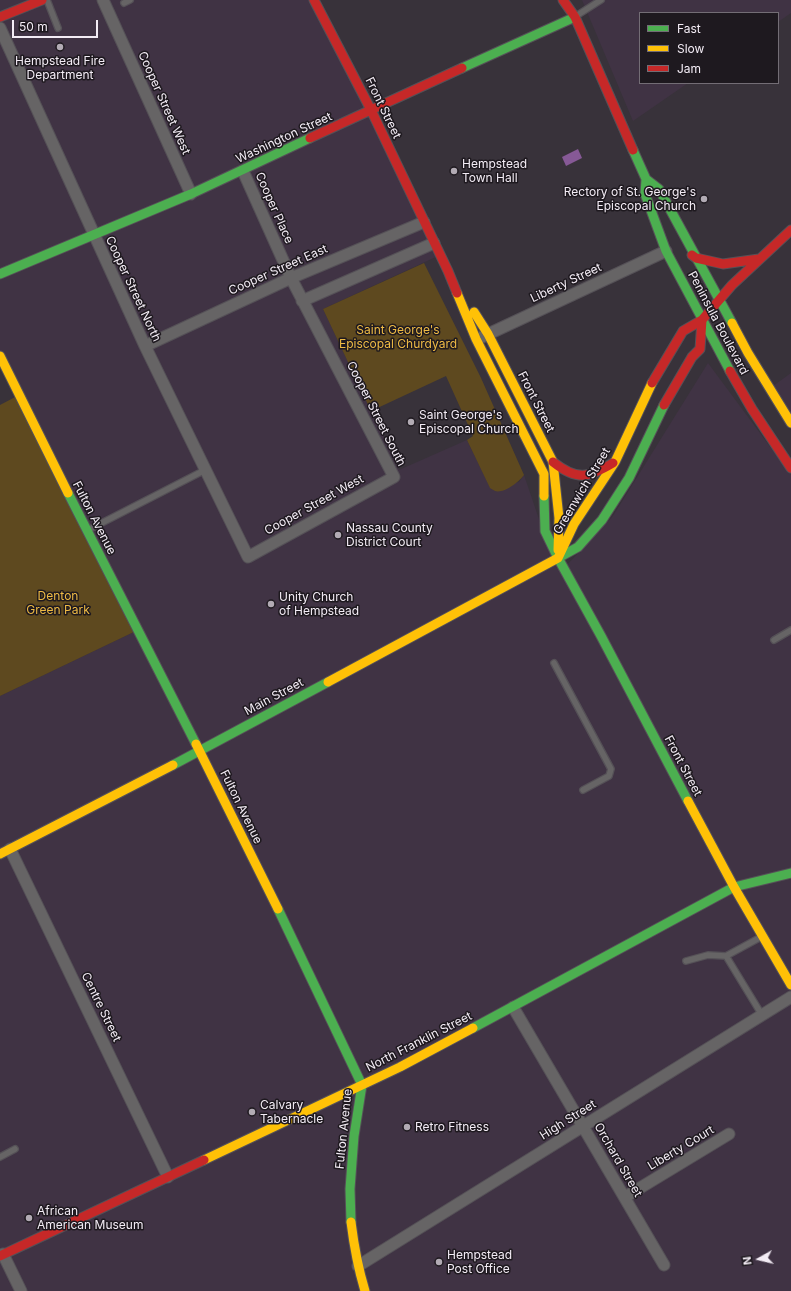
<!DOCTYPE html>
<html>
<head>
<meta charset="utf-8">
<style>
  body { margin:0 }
  #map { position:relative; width:791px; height:1291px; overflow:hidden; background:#38323a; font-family:Inter,sans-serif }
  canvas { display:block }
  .legend { position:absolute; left:639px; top:12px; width:140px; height:72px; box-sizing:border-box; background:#1e191f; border:1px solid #736d75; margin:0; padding:5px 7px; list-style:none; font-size:12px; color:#f3ecf5 }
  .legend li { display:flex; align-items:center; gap:8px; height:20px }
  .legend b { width:20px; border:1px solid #736d75 }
  .north { position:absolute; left:739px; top:1239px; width:40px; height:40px; -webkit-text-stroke:3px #1e191f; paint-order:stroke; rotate:262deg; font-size:11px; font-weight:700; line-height:16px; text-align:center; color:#f3ecf5 }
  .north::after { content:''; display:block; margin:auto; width:14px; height:18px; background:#f3ecf5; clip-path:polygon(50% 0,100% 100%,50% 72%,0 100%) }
  .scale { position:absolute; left:12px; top:20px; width:86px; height:18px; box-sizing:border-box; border:2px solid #f3ecf5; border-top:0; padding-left:5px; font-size:12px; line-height:14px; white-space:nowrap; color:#f3ecf5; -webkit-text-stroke:3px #1e191f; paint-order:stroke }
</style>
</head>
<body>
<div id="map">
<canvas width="791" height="1291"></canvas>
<ul class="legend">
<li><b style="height:5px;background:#4caf50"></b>Fast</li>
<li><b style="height:5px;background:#ffc107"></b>Slow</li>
<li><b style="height:5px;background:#c62828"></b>Jam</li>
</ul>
<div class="north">N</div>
<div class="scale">50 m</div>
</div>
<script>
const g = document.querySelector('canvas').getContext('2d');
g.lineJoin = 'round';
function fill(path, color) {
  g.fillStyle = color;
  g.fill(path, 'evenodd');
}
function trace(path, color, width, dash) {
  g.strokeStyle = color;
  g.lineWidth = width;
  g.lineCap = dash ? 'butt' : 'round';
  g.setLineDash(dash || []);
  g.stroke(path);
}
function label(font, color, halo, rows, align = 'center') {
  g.font = font + ' Inter,sans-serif';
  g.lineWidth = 3;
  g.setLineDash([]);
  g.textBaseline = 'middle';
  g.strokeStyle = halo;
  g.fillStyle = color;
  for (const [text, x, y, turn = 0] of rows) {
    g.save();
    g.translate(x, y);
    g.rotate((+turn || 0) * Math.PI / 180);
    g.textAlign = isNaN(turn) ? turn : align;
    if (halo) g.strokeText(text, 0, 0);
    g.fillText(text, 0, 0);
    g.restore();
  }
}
const built = new Path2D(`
  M0 0H314L440 255 323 309 399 470 467 440 490 487 519 482 524 475 543 531 566 566 613 516 708 363 791 475V1291H0V696L138 630 0 356Z
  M582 0H791V13L778 22V13H640V83H688L633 121Z
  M791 373V416L773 386Z`);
const green = new Path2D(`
  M424 263 481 378 524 475C520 481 504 494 495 491 495 491 490 488 490 488L467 440 473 436 446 376 371 411 323 309Z
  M19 395 138 630 0 696V405Z`);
const water = new Path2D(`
  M578 149 582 158 566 166 562 157Z`);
const lane = new Path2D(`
  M47 0 58 28
  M124 3 130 0
  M576 16 601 0
  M88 530 205 470
  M774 640 791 630
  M554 663 611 769 609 776 583 790
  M726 956 761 937
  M686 961 708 955 726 956 762 1015
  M0 1157 15 1149`);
const street = new Path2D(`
  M103 0 191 194
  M0 28 145 346 248 557 394 477 291 278 243 171
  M302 301 434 243
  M482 337 666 251
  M145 346 291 278 424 222
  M10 849 168 1177
  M513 1007 664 1265
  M625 1197 729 1134
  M3 1254 21 1291
  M358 1266 791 997`);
const fast = new Path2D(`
  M462 68 575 17
  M633 150 646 179 645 194 666 251 730 371
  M646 179 659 189 732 323
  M0 274 191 194 310 138
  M68 493 196 744
  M544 496 545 531 558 558 601 636 688 801
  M558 558 578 547 602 520 629 478 664 405
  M173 765 328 682
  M278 909 362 1085 354 1136 352 1162 350 1189 351 1222
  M473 1028 734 887 791 873`);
const slow = new Path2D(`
  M457 293 476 339 544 474V496
  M474 312 488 334 553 462 559 518 558 550
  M732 323 748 353 791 423
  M0 356 68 493
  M558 558 574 524 615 462 652 383
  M328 682 558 558
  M196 744 278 909
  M688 801 734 887 791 985
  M0 854 173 765
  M204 1160 400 1067 473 1028
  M351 1222C354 1246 358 1268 365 1291`);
const jam = new Path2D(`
  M314 0 371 110 448 271 457 293
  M563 0 575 17 633 150
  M0 17 42 0
  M310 138 462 68
  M692 255 696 258 723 264 759 259
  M730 371 752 409 791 468
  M652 383 683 331 702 320 732 285 791 230
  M664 405 692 357 700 349 702 320
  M553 462C577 481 588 478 613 463
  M0 1256 204 1160`);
const markers = [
  [60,47,4,"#b2abb4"],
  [454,171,4,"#b2abb4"],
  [704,199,4,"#b2abb4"],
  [411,422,4,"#b2abb4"],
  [338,535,4,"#b2abb4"],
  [271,604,4,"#b2abb4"],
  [252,1112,4,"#b2abb4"],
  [407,1127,4,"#b2abb4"],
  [29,1218,4,"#b2abb4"],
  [439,1262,4,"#b2abb4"]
];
const poiNames = [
  ["Hempstead Fire",60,61,"center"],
  ["Department",60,75,"center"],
  ["Hempstead",462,164],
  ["Town Hall",462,178],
  ["Rectory of St. George's",696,192,"right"],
  ["Episcopal Church",696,206,"right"],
  ["Saint George's",419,415],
  ["Episcopal Church",419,429],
  ["Nassau County",346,528],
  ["District Court",346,542],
  ["Unity Church",279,597],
  ["of Hempstead",279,611],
  ["Calvary",260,1105],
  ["Tabernacle",260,1119],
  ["Retro Fitness",415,1127],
  ["African",37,1211],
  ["American Museum",37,1225],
  ["Hempstead",447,1255],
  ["Post Office",447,1269]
];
const streetNames = [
  ["Cooper Street West",164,103,66],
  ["Front Street",383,108,64],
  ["Washington Street",284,138,-25],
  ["Cooper Place",274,208,66],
  ["Cooper Street East",278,270,-24],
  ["Liberty Street",566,283,-25],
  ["Cooper Street North",133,289,65],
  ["Peninsula Boulevard",718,323,62],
  ["Front Street",536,402,63],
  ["Cooper Street South",376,414,63],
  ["Greenwich Street",582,491,-59],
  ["Cooper Street West",314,505,-29],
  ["Fulton Avenue",94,518,63],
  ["Main Street",274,697,-28],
  ["Front Street",683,766,62],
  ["Fulton Avenue",241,807,64],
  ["Centre Street",101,1007,64],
  ["North Franklin Street",419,1042,-27],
  ["High Street",568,1120,-32],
  ["Fulton Avenue",344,1129,-84],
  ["Liberty Court",681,1148,-31],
  ["Orchard Street",618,1160,60]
];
const parkNames = [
  ["Saint George's",398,330],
  ["Episcopal Churdyard",398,344],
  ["Denton",58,596],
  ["Green Park",58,610]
];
fill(built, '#403344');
fill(green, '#5e491f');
fill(water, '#865996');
trace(lane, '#555157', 8);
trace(street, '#555157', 13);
trace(fast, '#555157', 11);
trace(slow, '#555157', 11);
trace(jam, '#555157', 11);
trace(lane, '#666465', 5.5);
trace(street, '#666465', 11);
trace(fast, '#4caf50', 9);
trace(slow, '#ffc107', 9);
trace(jam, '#c62828', 9);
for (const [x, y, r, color] of markers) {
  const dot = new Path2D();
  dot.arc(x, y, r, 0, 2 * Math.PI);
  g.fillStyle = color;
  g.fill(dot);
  trace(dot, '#1e191f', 1.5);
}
label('12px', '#f3ecf5', '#1e191f', poiNames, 'left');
label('12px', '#f3ecf5', '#1e191f', streetNames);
label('12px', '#efbb45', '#1e191f', parkNames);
</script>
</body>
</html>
